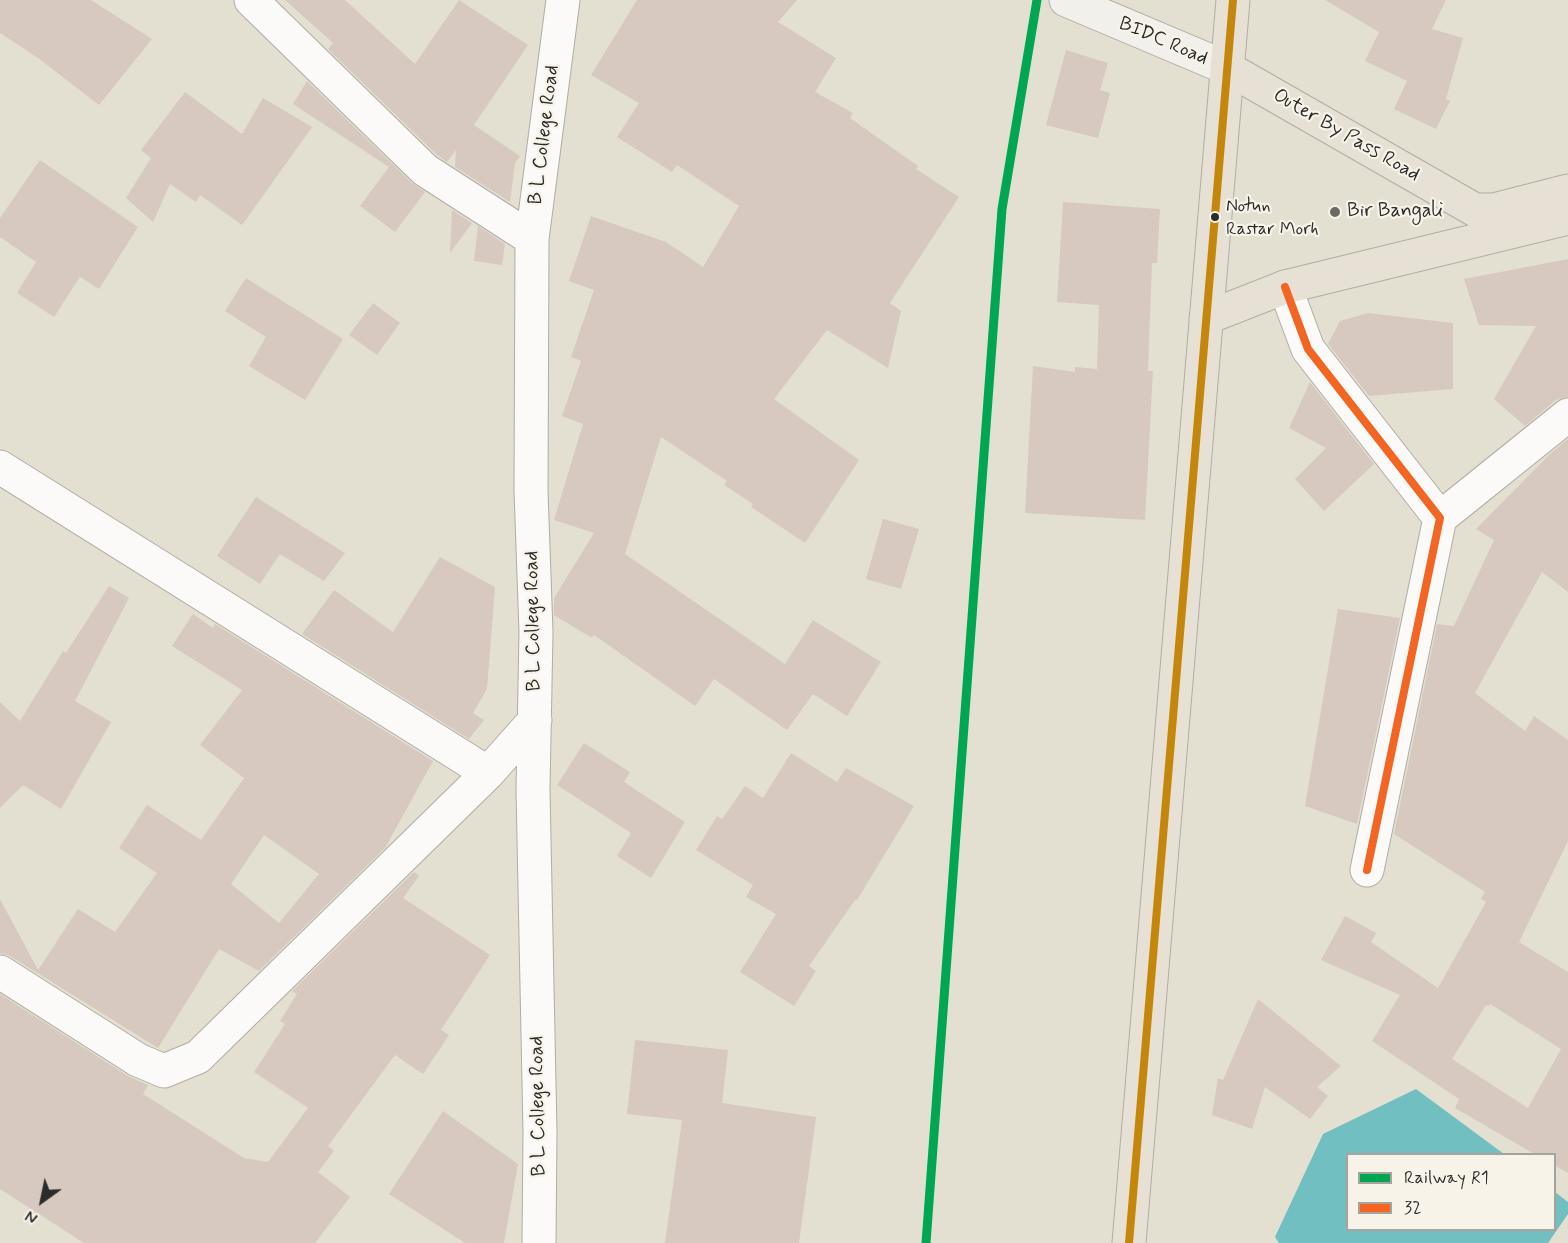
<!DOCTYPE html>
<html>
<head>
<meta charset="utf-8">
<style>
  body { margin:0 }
  #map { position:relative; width:1568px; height:1243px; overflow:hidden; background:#e3e0d1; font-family:Mynerve,sans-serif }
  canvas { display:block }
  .legend { position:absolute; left:1346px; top:1153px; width:210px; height:78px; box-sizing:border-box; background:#f7f3e8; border:2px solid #a5a39c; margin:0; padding:8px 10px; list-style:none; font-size:18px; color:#2b2b2b }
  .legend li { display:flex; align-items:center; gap:12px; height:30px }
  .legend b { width:30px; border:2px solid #a5a39c }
  .north { position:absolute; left:12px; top:1171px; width:60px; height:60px; -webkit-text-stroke:4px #f7f3e8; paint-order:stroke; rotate:213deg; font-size:16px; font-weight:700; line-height:24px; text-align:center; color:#2b2b2b }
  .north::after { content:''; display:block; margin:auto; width:21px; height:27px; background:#2b2b2b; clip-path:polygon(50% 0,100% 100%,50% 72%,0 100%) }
</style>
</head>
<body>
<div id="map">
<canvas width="1568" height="1243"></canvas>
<ul class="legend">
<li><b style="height:8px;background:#00a651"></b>Railway R1</li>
<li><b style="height:8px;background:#f26522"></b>32</li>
</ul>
<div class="north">N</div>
</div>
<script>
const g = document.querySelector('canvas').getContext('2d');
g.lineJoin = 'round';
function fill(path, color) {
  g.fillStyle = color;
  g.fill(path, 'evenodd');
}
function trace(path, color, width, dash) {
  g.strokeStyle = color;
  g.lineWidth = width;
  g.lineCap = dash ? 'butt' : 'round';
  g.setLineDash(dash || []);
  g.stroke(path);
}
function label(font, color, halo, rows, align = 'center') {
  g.font = font + ' Mynerve,sans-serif';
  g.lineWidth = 4.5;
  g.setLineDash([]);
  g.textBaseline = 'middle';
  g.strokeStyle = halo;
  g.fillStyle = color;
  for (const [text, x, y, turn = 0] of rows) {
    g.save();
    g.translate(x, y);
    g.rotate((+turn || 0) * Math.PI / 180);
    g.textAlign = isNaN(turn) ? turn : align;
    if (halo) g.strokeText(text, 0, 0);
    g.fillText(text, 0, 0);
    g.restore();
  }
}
const water = new Path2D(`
  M1416 1089 1504 1154H1348V1230H1554L1555 1192 1568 1202V1214L1548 1243H1279L1275 1237 1323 1134Z`);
const building = new Path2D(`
  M0 0H91L152 39 99 105 38 58 0 33Z
  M285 0H345L415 64 459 0 528 45 474 125 520 156 515 163 510 202 455 167 456 150 447 162 437 155 328 49 333 43Z
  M637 0H797L778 22 836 58 815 92 853 113 850 118 918 166 916 169 959 197 890 303 901 311 888 368 827 330 774 399 859 460 805 543 751 507 753 504 724 485 727 481 661 437 625 554 785 664 813 620 881 662 847 716 813 694 787 730 714 679 695 706 594 635 592 638 554 615V598L594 533 554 520 583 424 562 416 581 361 571 357 594 290 569 281 591 216 666 242 703 267 739 206 677 165 672 172 617 137 639 103 591 75Z
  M1325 0H1446L1432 29 1463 38 1446 99 1450 101 1436 129 1394 109 1407 81 1365 61 1379 32Z
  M1066 50 1108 63 1100 90 1110 93 1098 138 1046 125Z
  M307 81 412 183 425 192 395 232 360 206 389 167 293 104Z
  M185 92 242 134 263 98 312 127 242 225 200 195 196 202 170 184 153 222 126 198 151 158 141 150Z
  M40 160 138 227 99 289 80 277 54 317 17 293 36 262 0 237V218Z
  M1063 202 1160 209 1157 263H1152L1148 371H1153L1145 520 1025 513 1033 366 1075 372V367L1097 369 1099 305 1057 302Z
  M452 210 472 223 450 253Z
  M478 226 505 244 502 265 474 261Z
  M1568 259V397L1556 400 1525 426 1494 399 1536 326 1479 325 1464 279Z
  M246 278 343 339 305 400 249 366 266 337 225 311Z
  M373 303 400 323 377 355 349 335Z
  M1368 313 1453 323V389L1369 396 1328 344 1340 321Z
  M1310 382 1374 464 1324 511 1295 479 1326 448 1289 428Z
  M1568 439V592L1542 572 1475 693 1525 731 1534 716 1568 740V841L1519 942 1568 972V1173L1554 1165V1155H1536L1455 1108 1459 1099 1372 1041 1400 995 1321 960 1345 916 1376 933 1371 942 1438 988 1486 902 1481 899 1485 892 1394 834 1437 624 1454 626 1494 540 1476 529 1550 454ZM1490 1004 1561 1049 1528 1108 1452 1059 1486 1005 1489 1006Z
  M256 497 345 553 324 581 280 554 260 584 217 556Z
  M883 519 919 529 901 589 866 579Z
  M440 557 495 587 487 689 473 713 484 720 469 739 302 634 334 590 393 632Z
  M109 586 129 598 75 701 111 722 61 809 23 785 0 808V702L20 721 63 651 66 653Z
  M1338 609 1400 618 1357 824 1305 806Z
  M193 614 213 628 215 624 433 761 385 848 259 971 219 949 158 1048 10 956 0 953V899L38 970 78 909 115 932 157 873 119 848 147 805 201 840 244 778 200 745 242 690 172 646ZM264 835 319 874 279 923 231 884Z
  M584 743 630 772 624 782 685 822 651 878 617 856 631 833 557 785Z
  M791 753 837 782 846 768 914 806 857 900H855L809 966 816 971 794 1006 740 972 776 914 746 897 753 885 696 850 717 816 722 819 745 786 763 798Z
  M414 872 419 876 403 898 490 955 441 1030 449 1035 423 1074 395 1055 328 1146 334 1151 318 1172 350 1197 315 1243H84L0 1189V994L128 1076 148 1085 143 1094 244 1158 268 1162 308 1108 254 1072 285 1024 280 1021 297 994 292 991Z
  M1258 999 1341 1066 1317 1087 1328 1096 1310 1119 1265 1087 1252 1129 1212 1115 1218 1078 1223 1080Z
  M635 1040 728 1050 722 1103 816 1117 799 1243H665L682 1120 627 1114Z
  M443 1111 518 1164 504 1243H465L389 1194Z`);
const minor = new Path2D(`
  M251 0 425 170 532 239
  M1285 287 1308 349 1440 518 1367 870
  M0 467 488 773
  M1440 518 1568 415
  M0 972 138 1060 164 1071 198 1057 488 773 535 720
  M539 1243 540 1132 533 790 536 632 531 491 532 239 563 0`);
const secondary = new Path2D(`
  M1066 0 1227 68`);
const primary = new Path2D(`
  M1227 68 1475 210H1494L1568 191
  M1206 318 1285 287 1568 218`);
const trunk = new Path2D(`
  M1129 1243 1233 0`);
const bus1 = new Path2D(`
  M1285 287 1308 349 1440 518 1367 870`);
const bus2 = new Path2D(`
  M1129 1243 1233 0`);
const rail1 = new Path2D(`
  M926 1243 1002 209 1037 0`);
const markers = [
  [1335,212,6,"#6b6a65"],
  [1215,217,5,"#2b2b2b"]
];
const busNames = [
  ["Notun",1226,207],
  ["Rastar Morh",1226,230]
];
const streetNames = [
  ["BIDC Road",1163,42,23],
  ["B L College Road",545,135,-83],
  ["Outer By Pass Road",1346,136,30],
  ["B L College Road",534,621,-91],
  ["B L College Road",539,1106,-91]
];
const poiNames = [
  ["Bir Bangali",1347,212]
];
fill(water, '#71bfc0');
fill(building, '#d7c9bf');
trace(minor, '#afada4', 35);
trace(secondary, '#afada4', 35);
trace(primary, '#afada4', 35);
trace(trunk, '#afada4', 35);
trace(minor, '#fbfaf8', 33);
trace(secondary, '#f2f0ea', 33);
trace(primary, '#e6e1d4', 33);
trace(trunk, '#e6e1d4', 33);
trace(bus1, '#f26522', 8);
trace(bus2, '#c4870b', 8);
trace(rail1, '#00a651', 9);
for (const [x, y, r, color] of markers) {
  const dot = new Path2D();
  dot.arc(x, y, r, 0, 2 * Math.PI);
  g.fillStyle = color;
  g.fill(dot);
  trace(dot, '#f7f3e8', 2);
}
label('18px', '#2b2b2b', '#f7f3e8', busNames, 'left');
label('20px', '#2b2b2b', '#f7f3e8', streetNames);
label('20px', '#2b2b2b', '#f7f3e8', poiNames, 'left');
</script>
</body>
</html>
